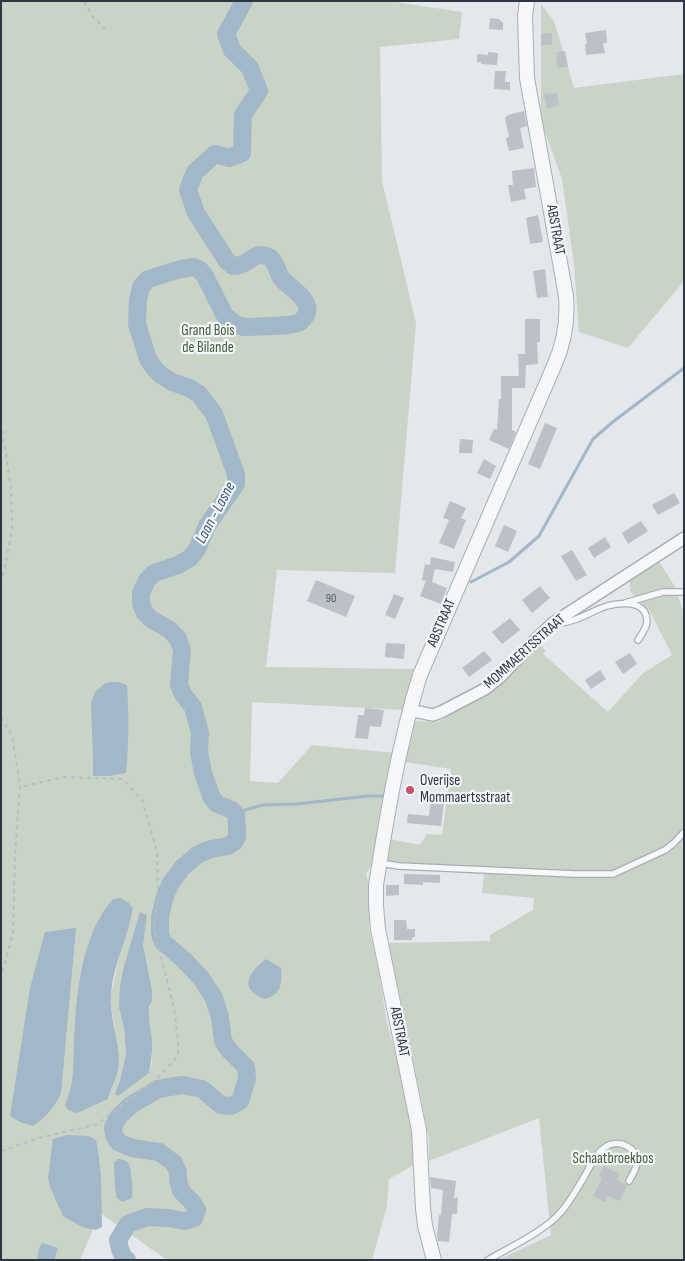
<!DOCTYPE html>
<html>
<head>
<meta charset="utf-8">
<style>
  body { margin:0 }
  #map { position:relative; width:685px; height:1261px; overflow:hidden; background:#e4e7eb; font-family:"Sofia Sans Condensed",sans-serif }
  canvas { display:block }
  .frame { position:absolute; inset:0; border:2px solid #2d3642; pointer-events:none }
</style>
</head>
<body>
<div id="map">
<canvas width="685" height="1261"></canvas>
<div class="frame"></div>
</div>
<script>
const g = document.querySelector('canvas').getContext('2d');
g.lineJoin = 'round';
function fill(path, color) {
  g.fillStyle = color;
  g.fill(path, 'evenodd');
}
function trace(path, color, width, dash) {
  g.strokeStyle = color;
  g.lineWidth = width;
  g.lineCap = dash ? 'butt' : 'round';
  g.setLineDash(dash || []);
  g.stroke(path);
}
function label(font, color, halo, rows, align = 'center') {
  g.font = font + ' "Sofia Sans Condensed",sans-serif';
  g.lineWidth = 4.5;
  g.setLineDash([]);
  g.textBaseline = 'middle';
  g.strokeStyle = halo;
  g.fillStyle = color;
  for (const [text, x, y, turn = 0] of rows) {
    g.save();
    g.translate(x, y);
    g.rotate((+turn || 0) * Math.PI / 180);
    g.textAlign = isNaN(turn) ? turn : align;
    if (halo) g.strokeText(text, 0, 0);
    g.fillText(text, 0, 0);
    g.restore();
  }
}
const green = new Path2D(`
  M1 1H389L462 12 459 39 380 47 382 181 416 323 395 573 277 570 266 667 416 669 404 710 252 702 250 781 278 783 312 745 396 753 378 854 366 874 369 886V927L379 971 386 1019 404 1086 417 1163 389 1179 387 1206 372 1260H167L100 1213 80 1260H1ZM113 899 133 909 131 919 121 949 111 994V1009L115 1027 114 1081 108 1098 65 1105C67 1099 70 1093 71 1086 74 1072 73 1055 74 1040 76 995 81 934 113 899ZM140 913C141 924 141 936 143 947 146 961 150 975 152 989 153 999 148 1009 149 1019 149 1037 156 1054 149 1073L115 1094 120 1080 126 1054 124 1028 119 1008 132 940Z
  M541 4 554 21 574 88 684 74V281L628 348 579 332 574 265 562 179 541 121Z
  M659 561 675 587 684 614V1260H498L551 1235 539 1118 429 1161V1139L412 1054 388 943 490 941V935L533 910 534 898 482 893 484 874 387 868 390 839 420 845 427 834 442 835 451 769 405 762 413 723 418 721 437 722 442 720 453 712 495 688 540 644 546 651 543 654 608 712 642 674 672 655 650 612 630 591V578Z`);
const water = new Path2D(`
  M110 682H118L127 685C129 715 129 743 126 773L109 776H93V757L91 703 95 692 104 684Z
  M120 898 129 903 133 909C128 938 113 965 111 994 109 1016 119 1039 119 1062 119 1074 111 1087 108 1099L77 1113 68 1110 65 1105C67 1099 70 1092 71 1086 74 1072 73 1055 74 1040 76 995 81 934 113 899Z
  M140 912 147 915 143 945 152 989V1001L149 1007V1019L152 1041V1052L150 1068 149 1073 118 1096 115 1094 120 1080 126 1054 124 1028 119 1008 120 986 124 966Z
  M76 928 61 1094C53 1108 47 1117 33 1126L20 1122 10 1116 30 988 45 932Z
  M266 959 281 968C282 983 282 994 265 999 237 989 249 972 266 959Z
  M67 1135 88 1136 95 1139 97 1144 101 1176 102 1227 96 1230 85 1228 77 1224 63 1216 50 1187 48 1178 53 1139Z
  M118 1159C133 1160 130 1170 132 1181 132 1187 133 1192 132 1198L122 1202 117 1198 115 1189 114 1162Z
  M42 1243 58 1248 54 1260H37L39 1249Z`);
const stream = new Path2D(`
  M471 582 509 562 539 536 593 439 614 421 684 368
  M234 813 263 805 297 804 368 796H383`);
const river = new Path2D(`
  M127 1260 124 1258 120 1249 118 1240 128 1224 147 1217 168 1218 185 1221 194 1218 197 1210 192 1202 181 1191 178 1180V1172L174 1163 159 1152 132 1148 118 1142 114 1135 113 1127 119 1116 131 1105 158 1089 182 1085 202 1089 221 1105 231 1106 240 1101 247 1079 246 1067 229 1050 223 1041 220 1017 214 998 201 978 184 960 163 942 160 934V917L165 896 171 883 182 868 197 855 211 849 228 846 234 842 237 837V826L236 815 232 810 217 804 211 796 203 773 199 752 200 733 193 707 183 694 179 685 182 650 178 639 170 630 151 619 145 613 141 604V593L147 580 154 573 178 565 190 558 197 549 207 526 236 484V474L214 414 199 394 189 388 172 382 161 375 154 368 148 359 137 324 138 300 141 287 148 279 181 269 194 267 200 270 205 276 225 316 237 325 244 327C257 326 287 327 298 323 301 322 304 318 306 315 313 300 290 288 282 279 275 270 277 256 261 255 253 255 248 263 240 265 238 266 235 266 233 266L227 261 196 213 188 190 195 172 215 154 229 158 242 153 243 115 259 91 250 68 232 50 226 34 244 1`);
const building = new Path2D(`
  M490 18 499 19 503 23V30L489 29Z
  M606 30 607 43H603L605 53 586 55 585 44H587L585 33Z
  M552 33V45H541V34Z
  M565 51 568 67 557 68 556 58H558L556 52Z
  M488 52 498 53 497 65 481 64V62H477V54L488 55Z
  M495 71H506L505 82H510V90L494 89Z
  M557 93 559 105 547 109 544 94Z
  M524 111 527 126 520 128 524 148 509 151 506 138 509 137 505 118 508 115Z
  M534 168 536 187 524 189 526 199 511 202 508 185H513L512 171Z
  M538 215 543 242 530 244 526 218Z
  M545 269 548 297 537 298 533 271Z
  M525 319H540V342H537L538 364 526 365 525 388H512V430L516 432 509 449 489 440 494 429 497 430 499 399H501V376H519L518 354H525Z
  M545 423 557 428 540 469 528 464Z
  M460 439 473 440 472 453H459Z
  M484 459 496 466 490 479 477 473Z
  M674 493 680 503 658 515 652 505Z
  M450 501 466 508 461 518 466 520 454 549 439 543 449 520 443 518Z
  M641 521 648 531 628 544 622 533Z
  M504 525 517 531 508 552 495 546Z
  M605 537 611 547 594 558 588 548Z
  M572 550 587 575 576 581 561 556Z
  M431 557 455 562 453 572 435 569 432 582 447 588 441 604 420 596 426 581 422 580 425 564 430 565Z
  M316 580 355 596 346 617 307 601Z
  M540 586 550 598 532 613 522 600Z
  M394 594 404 598 395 619 385 615Z
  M510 618 520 630 502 644 492 632Z
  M386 643 405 644 404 659 385 657Z
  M484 651 492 660 469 677 462 668Z
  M630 653 637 664 623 674 615 662Z
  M600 670 606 679 591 689 585 680Z
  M365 708 384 710 381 727 370 726 368 739 355 738 358 715H364Z
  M431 800 444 802 441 826 407 823 408 814 429 816Z
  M404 874 440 875V883L423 882V885L404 884Z
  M386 885H399V895L386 896Z
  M394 920H406L407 929H415V937H412V940H394Z
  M604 1166 620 1174 617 1180 627 1185 620 1201 608 1196 605 1202 593 1196 602 1178 599 1176Z
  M430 1177 456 1181 454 1199 458 1197 457 1214H452L449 1242 438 1241 437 1236 439 1215H441L443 1190 431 1188Z`);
const path = new Path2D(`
  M84 1 93 17 107 31
  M1 422 11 488 12 531 1 585
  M1 717 12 736 20 784 15 857 13 933 1 978
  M1 1151 39 1138 98 1124 120 1106 157 1079 178 1056V1040L174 1009 165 972 154 930 158 892 157 851 142 800 123 779 63 777 20 787`);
const service = new Path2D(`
  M625 603 663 592H684
  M559 623C577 622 591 611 607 606 618 603 637 601 644 611 651 622 644 631 638 640
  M380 863 399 866 574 874H613L665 850 674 843 684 832
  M488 1260C510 1247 545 1231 561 1212 572 1199 580 1184 588 1170 593 1161 598 1151 607 1146 619 1139 639 1148 637 1163 636 1169 632 1176 629 1181`);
const minor = new Path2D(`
  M409 710 433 715 441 712 485 689 500 677 535 640 553 623 684 538`);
const tertiary = new Path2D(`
  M434 1260 425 1226 423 1208 419 1130 378 929 376 906V885C387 815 399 743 420 675L554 366C564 344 568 321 566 296L527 78 525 16 527 1`);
const markers = [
  [410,790,5,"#c5536c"]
];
const numberNames = [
  ["90",331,599]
];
const streetNames = [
  ["ABSTRAAT",555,230,80],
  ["ABSTRAAT",442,623,-67],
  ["MOMMAERTSSTRAAT",525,652,-42],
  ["ABSTRAAT",399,1032,79]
];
const parkNames = [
  ["Grand Bois",208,331],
  ["de Bilande",208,348],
  ["Schaatbroekbos",613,1159]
];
const poiNames = [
  ["Overijse",420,781],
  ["Mommaertsstraat",420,798]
];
const waterNames = [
  ["Laan - Lasne",216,513,-62]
];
fill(green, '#cad4c6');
fill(water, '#a2b7c8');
trace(stream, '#a2b7c8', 3);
trace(river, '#a2b7c8', 18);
fill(building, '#bbc1c7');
trace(service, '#a9aeb5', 8);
trace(minor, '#a9aeb5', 14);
trace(tertiary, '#a9aeb5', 16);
trace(path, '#babdc2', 2, [4, 4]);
trace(service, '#f6f7f9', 5.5);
trace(minor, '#f6f7f9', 11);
trace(tertiary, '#f6f7f9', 14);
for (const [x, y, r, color] of markers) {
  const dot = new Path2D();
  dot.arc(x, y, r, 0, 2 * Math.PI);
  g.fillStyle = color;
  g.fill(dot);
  trace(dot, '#f3f6f8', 2);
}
label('12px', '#505963', null, numberNames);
label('15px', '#2d3642', '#f3f6f8', streetNames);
label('15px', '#435d3b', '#f3f6f8', parkNames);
label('15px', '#2d3642', '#f3f6f8', poiNames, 'left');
label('italic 16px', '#395773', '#f3f6f8', waterNames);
</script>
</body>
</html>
